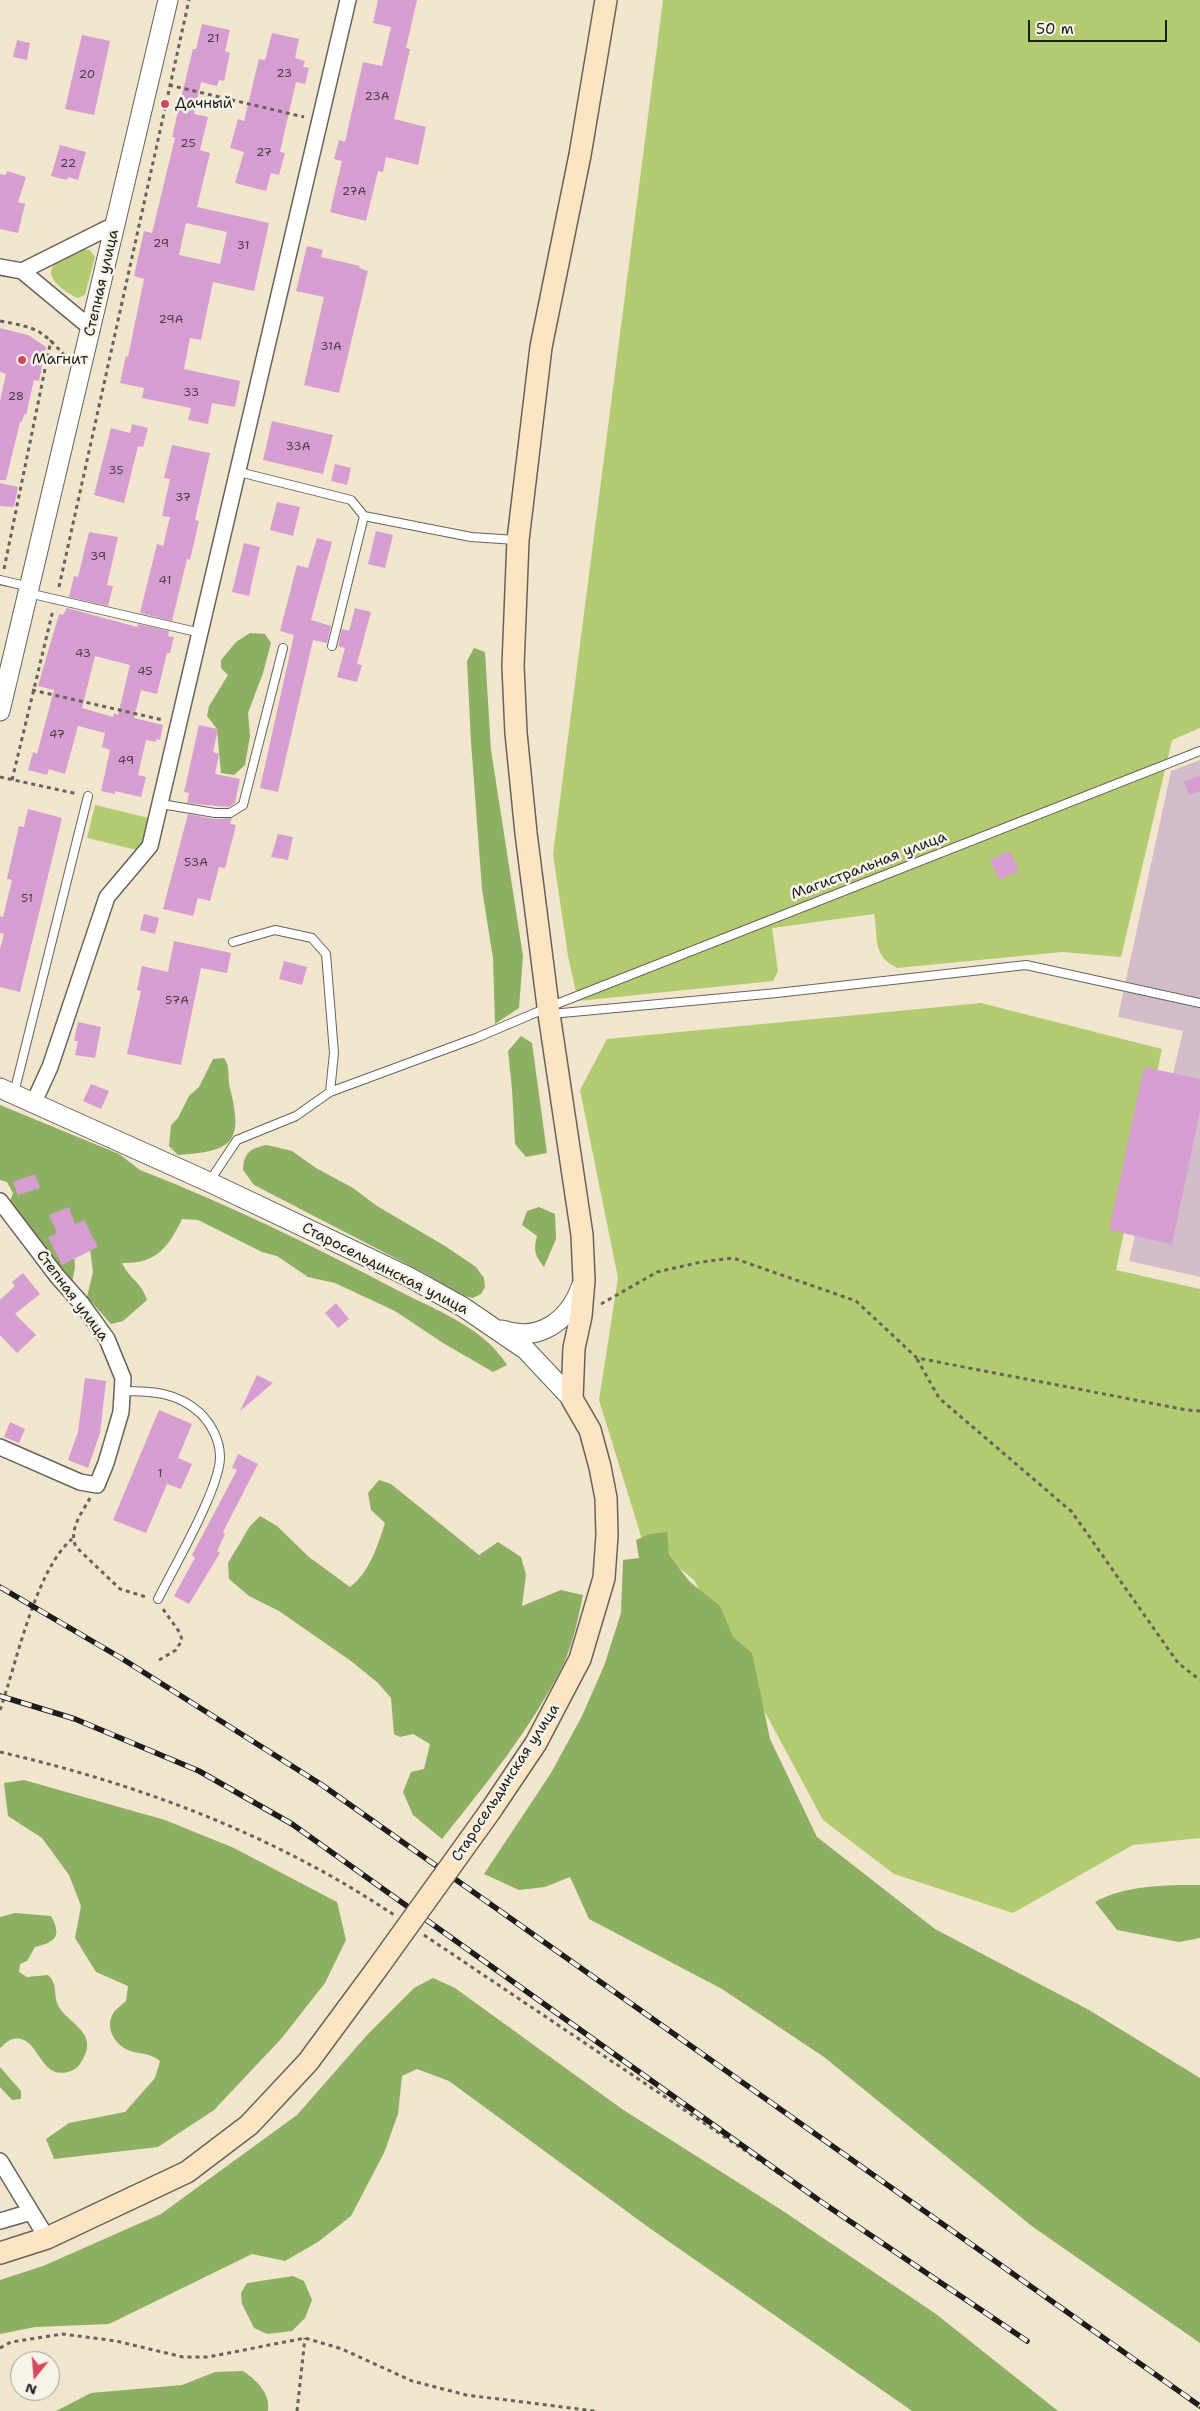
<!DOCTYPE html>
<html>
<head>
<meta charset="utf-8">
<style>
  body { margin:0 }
  #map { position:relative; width:1200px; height:2411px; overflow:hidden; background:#f1e6cd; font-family:"Shantell Sans",sans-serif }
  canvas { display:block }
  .north { position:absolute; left:10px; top:2351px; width:50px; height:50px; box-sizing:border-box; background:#f7f3e8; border:1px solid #9f9d96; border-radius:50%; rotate:197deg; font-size:14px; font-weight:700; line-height:20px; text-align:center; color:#1c1c1c }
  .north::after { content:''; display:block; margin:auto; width:18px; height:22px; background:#d1495b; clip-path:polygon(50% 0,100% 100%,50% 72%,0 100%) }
  .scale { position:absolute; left:1028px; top:20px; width:139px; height:22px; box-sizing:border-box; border:2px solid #1c1c1c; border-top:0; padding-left:6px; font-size:15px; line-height:18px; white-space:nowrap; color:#1c1c1c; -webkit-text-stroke:4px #f7f3e8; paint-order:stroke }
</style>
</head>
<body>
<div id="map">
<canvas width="1200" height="2411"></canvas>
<div class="north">N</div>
<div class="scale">50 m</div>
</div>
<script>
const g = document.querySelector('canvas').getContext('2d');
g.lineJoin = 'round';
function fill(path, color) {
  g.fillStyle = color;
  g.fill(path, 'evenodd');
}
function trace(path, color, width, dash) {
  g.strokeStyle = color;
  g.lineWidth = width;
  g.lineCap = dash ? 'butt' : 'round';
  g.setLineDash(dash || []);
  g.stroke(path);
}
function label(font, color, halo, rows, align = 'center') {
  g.font = font + ' "Shantell Sans",sans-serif';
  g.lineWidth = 5;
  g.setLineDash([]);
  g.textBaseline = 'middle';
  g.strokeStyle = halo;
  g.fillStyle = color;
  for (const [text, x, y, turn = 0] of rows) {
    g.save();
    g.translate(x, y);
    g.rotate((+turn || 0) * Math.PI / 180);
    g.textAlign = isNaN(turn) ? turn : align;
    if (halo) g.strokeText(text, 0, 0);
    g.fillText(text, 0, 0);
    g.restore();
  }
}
const industrial = new Path2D(`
  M1200 760V1277L1129 1261 1183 1031 1118 1017 1171 771Z`);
const green = new Path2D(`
  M663 0H1200V728L1172 740 1121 957 1062 952 897 968C871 954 879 939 874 914L772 928 778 971 773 981 578 1001 568 956 553 854Z
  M83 249 90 250 95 257 85 295 78 298C68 294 41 277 55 264 61 257 75 253 83 249Z
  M95 805 149 818 141 851 87 838Z
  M981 1003 1162 1049 1116 1270 1200 1289V1838L1133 1845 1013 1913 894 1874 823 1820 694 1580 641 1536 599 1400 618 1278 580 1090 607 1039Z`);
const forest = new Path2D(`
  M250 633 265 634 271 643 263 673 248 713 250 736 245 765 234 775 221 773 217 729 207 716 209 706 228 675 221 668V660L236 642Z
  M474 648 485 652 491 750 523 956 519 1008 495 1024 493 958 482 889 471 742 467 661Z
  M521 1036 532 1043 547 1153 526 1157 515 1144 512 1089 508 1051Z
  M224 1058C231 1068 227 1077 230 1088 244 1144 232 1151 178 1155L169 1146 171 1125 178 1118 189 1096 199 1087 213 1059Z
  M0 1105 119 1154 140 1170C227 1204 312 1245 395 1289 433 1309 484 1327 507 1365L493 1372 443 1343 395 1311 335 1283 308 1277 277 1256 262 1252 198 1220 182 1219C168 1248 156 1264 122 1263 130 1280 141 1281 147 1300L123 1321 111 1324 87 1297 93 1272 90 1249 74 1252 75 1267 72 1283 8 1207 13 1193 7 1182 0 1180Z
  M267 1145 292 1151 316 1168 353 1188 377 1206 445 1246 476 1267 484 1278 485 1287 481 1294 473 1298 459 1295 428 1275 254 1185 243 1170C244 1152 251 1148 267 1145Z
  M539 1207 555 1214 556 1239 544 1267C535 1256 533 1250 537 1236L522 1225 527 1211Z
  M379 1480 391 1484 479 1555 498 1542 521 1557 526 1575 522 1606 561 1590 583 1595C578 1619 573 1644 563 1665 531 1729 486 1784 442 1839L413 1815 403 1792 411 1772 424 1769 430 1744 413 1734 400 1737 394 1734 391 1698 378 1683 351 1661 279 1611 249 1596 229 1579 228 1563 250 1526 260 1516 277 1526 309 1557 350 1587C369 1573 378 1545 385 1523L371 1510 368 1493Z
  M667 1532 669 1555 690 1582 720 1606 733 1637 752 1653 770 1739 817 1837 935 1929 1089 2010 1200 2078V2343L1033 2227 824 2057 722 1989 589 1919 570 1877 545 1887 519 1890 484 1874 551 1773 582 1716 604 1666 621 1613 623 1560 639 1558 636 1540 649 1534Z
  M24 1780 165 1820 234 1848 337 1902 346 1940 325 1983 281 2039 214 2110 158 2147 54 2159 46 2139 69 2123 125 2112 155 2078 160 2061C146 2051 140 2055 128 2050 114 2044 104 2026 114 2012 117 2008 122 2005 126 2001L128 1986 96 1972 75 1938 81 1906 69 1875 42 1838 8 1816 4 1783Z
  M1200 1885V1938L1179 1942 1117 1930 1095 1902C1125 1885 1166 1885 1200 1885Z
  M15 1913 51 1916C62 1936 56 1942 35 1947L27 1961 20 1964 19 1972 27 1977 48 1975C59 1985 52 1995 59 2007 68 2023 97 2032 84 2057 81 2063 78 2068 71 2071 38 2083 40 2033 13 2039 8 2040 4 2045 0 2048V1917Z
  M433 1978 455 1988 622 2109 780 2209 936 2314 1058 2411H912L648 2227 449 2081 417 2069 402 2076 398 2114 384 2153 351 2216 318 2242 285 2261 252 2254 109 2324 35 2327 0 2334V2280L43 2266 161 2214 297 2115 368 2034 414 1988Z
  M0 2067 21 2091V2099L12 2100 0 2087Z
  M293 2276 304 2281 312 2300 305 2318 292 2331 267 2334 254 2328 242 2304 241 2293 247 2283Z
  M243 2371C256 2380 271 2393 268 2411H56L91 2393 182 2385 215 2372Z`);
const building = new Path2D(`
  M378 0H417L406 48 410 49 394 119 426 127 418 165 386 157 383 172 378 171 366 221 330 212 342 161 334 159 339 140 345 142 363 62 382 66 391 27 373 23Z
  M202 24 230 30 225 51 230 53 224 81 219 80 217 86 201 82 194 114 208 117 200 150 210 153 197 207 269 223 254 291 213 282 201 340 190 338 184 369 240 381 235 407 212 403 208 424 188 420 191 408 142 398 144 388 120 383 126 356 128 357 144 279 134 276 144 231 152 233 175 138 172 137 182 94 193 49H196ZM186 223 227 232 220 264 179 255Z
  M272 33 299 39 295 58 305 61 303 67 309 68 305 84 296 82 280 152 285 153 279 175 271 173 266 191 235 183 244 152 230 148 238 119 244 121 259 59 265 60Z
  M82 35 110 41 94 115 65 109Z
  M17 40 30 43 27 60 13 57Z
  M60 145 86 152 78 180 68 177 67 180 51 176Z
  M7 171 26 177 18 202 25 204 18 233 0 229V174L6 175Z
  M307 246 323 250 321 257 360 266 359 268 368 271 339 393 304 385 324 297 296 291Z
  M0 328 28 335 46 347 39 381 34 380 26 415 24 414 22 422H20L6 480H0V401L6 374 0 372Z
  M272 421 333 435 323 474 263 460Z
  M132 424 148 428 143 447 138 446 124 503 94 495 111 428 130 433Z
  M172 445 210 453 195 520 199 521 190 560 187 559 172 621 140 613 157 544 163 546 170 517 162 516 170 479 164 478Z
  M335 464 351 468 347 485 331 481Z
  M0 483 18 487 14 507 0 506Z
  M277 502 300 507 293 536 270 530Z
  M376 531 393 535 385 568 368 564Z
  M89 532 118 537 107 585 113 586 108 606 69 597 74 576 78 577Z
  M317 538 332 542 311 620 331 626 327 643 313 640 278 792 260 788 294 635 280 631 297 565 308 568Z
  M244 543 260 547 249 596 232 592Z
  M67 608 137 627 138 624 169 631 168 636 174 637 170 653H167L157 694 141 690 134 718 163 725 160 740 156 739V742L146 740 138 775 146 777 141 797 115 791V794L101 791 110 750 102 747 105 733 78 726 65 774 49 769 47 775 28 770 33 752 37 754 54 690 38 686 59 614 63 615ZM95 656 130 665 118 715 114 713 113 717 82 708Z
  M355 608 371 612 357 664 362 665 357 682 337 677 345 648 338 646 342 629 349 631Z
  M199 725 218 729 213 752 219 754 215 774 240 779 235 803 228 807 187 803 189 793 184 792Z
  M1200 776V791L1189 795 1184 782Z
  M28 809 62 818 20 992 0 987V949L4 934 0 933V916L3 917 12 880 7 879 19 826 24 827Z
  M188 814 214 819 232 818 230 824 236 825 225 868 219 867 210 901 198 898 193 916 163 909Z
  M278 834 293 837 288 860 271 857Z
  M1010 851 1019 871 999 880 990 860Z
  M144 914 159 918 155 934 140 930Z
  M174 941 231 953 227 973 201 968 181 1065 127 1054 141 991 137 990 142 966 168 972Z
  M284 961 307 967 302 985 279 979Z
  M78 1022 101 1027 95 1058 75 1055 78 1041H74Z
  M1144 1067 1200 1079V1111L1172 1244 1109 1230Z
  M91 1084 109 1091 101 1109 83 1101Z
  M35 1174 40 1188 18 1195 13 1182Z
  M69 1207 75 1224 84 1220 98 1247 62 1265 48 1237 57 1233 49 1215Z
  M23 1273 40 1294 15 1314 36 1335 17 1353 0 1335V1298L1 1299 15 1286 12 1282Z
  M336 1303 349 1319 338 1328 325 1313Z
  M257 1375 273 1383 240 1411Z
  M85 1378 106 1381 100 1433 88 1468 68 1460 78 1432Z
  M159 1410 192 1424 178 1458 192 1464 181 1489 167 1484 146 1533 113 1520Z
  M10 1422 25 1429 19 1443 4 1437Z
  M238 1454 258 1464 223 1532 225 1534 217 1551 220 1553 189 1604 174 1596 195 1558 192 1555 237 1470 232 1468Z`);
const path = new Path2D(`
  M169 85 304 117
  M0 321C36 328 40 328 65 356
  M4 569 51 340
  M59 587 189 0
  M32 690 163 720
  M0 777 78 794
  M12 780 53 610
  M601 1304 657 1272 701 1262 733 1258 856 1301 917 1358 1187 1410 1200 1411
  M917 1359 939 1398 1072 1512 1178 1663 1200 1680
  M90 1498C82 1513 68 1530 76 1547L120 1589 146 1597
  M159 1660 176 1650 182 1640 180 1633 163 1609
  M0 1710C17 1662 35 1571 72 1539
  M0 1752C139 1784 275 1835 394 1915
  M424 1935 820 2201
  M0 2348 11 2342 63 2334 116 2341 183 2357H208L305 2338 342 2349 412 2381 466 2395 595 2411
  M297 2411 305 2338`);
const service = new Path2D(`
  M239 472 351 500 364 516 471 537 516 540
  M0 580 30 587
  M28 593 201 633
  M332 646 364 516
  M161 804 215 813H230L243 805 283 648
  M233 942 275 930 312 938 326 954 334 1053 330 1092
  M551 1014 777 993 1026 965 1200 1003
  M14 1093 88 796
  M209 1182 237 1140 296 1116 330 1092 476 1038 549 1007 1200 751
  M122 1391C152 1391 177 1392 200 1413 211 1424 220 1440 220 1457 220 1488 174 1567 158 1599`);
const minor = new Path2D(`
  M0 267 22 271 92 329
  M22 271 116 224
  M33 1104 50 1067 107 897 150 846 348 0
  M0 1201 57 1276 81 1303 107 1339 123 1378 121 1412 106 1463 97 1485 80 1482 0 1447
  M0 2161 47 2238
  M0 2221 31 2212`);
const tertiary = new Path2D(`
  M0 711 168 0
  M0 1088 209 1182 409 1277 463 1307 526 1350 572 1399
  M502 1330C538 1343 569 1321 581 1287`);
const secondary = new Path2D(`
  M491 1810 536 1743 580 1659 604 1578 607 1535 606 1498 600 1467 590 1430 572 1399 574 1348 581 1316 584 1280 582 1235 549 1014 526 833 516 733 513 666 518 540 541 347 580 155 606 0
  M0 2253 47 2238 187 2172 249 2125 308 2062 376 1970`);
const rail = new Path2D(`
  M0 1587 121 1658 322 1785 1200 2406
  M0 1696 75 1719 199 1771 292 1824 820 2201 1027 2341`);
const secondaryBridge = new Path2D(`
  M376 1970 491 1810`);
const markers = [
  [165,104,5,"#d1495b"],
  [22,360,5,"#d1495b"]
];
const numberNames = [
  ["21",213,39],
  ["23",284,74],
  ["20",87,75],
  ["23А",377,97],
  ["25",188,144],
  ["27",264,153],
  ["22",68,164],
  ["27А",354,192],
  ["29",161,244],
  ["31",243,246],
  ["29А",171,320],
  ["31А",331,347],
  ["33",191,393],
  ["28",16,397],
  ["33А",298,447],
  ["35",116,471],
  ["37",183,498],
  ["39",98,557],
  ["41",165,581],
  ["43",83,654],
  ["45",145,672],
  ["47",57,735],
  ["49",126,761],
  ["53А",196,863],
  ["51",27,899],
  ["57А",177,1001],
  ["1",160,1474]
];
const poiNames = [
  ["Дачный",175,104],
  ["Магнит",32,360]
];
const streetNames = [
  ["Степная улица",102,283,-77],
  ["Магистральная улица",869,866,-21],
  ["Старосельдинская улица",385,1269,27],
  ["Степная улица",72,1296,53],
  ["Старосельдинская улица",506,1783,-57]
];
fill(industrial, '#d1bdca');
fill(green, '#b2cb70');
fill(forest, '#8daf62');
fill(building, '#d69dd0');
trace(service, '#67635a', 10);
trace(minor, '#67635a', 18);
trace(tertiary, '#67635a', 21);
trace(secondary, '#67635a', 24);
trace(path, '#67635a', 3, [4, 4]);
trace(service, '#fff', 8);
trace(minor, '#fff', 15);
trace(tertiary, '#fff', 19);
trace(secondary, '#fde5c4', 21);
trace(rail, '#1c1c1c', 5.5);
trace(rail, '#f7f3e8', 4, [11]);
trace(secondaryBridge, '#67635a', 24, []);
trace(secondaryBridge, '#fde5c4', 21);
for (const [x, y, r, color] of markers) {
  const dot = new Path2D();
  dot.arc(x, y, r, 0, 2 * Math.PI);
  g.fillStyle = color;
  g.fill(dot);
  trace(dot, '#f7f3e8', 2);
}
label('12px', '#4a3c49', null, numberNames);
label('15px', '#1c1c1c', '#f7f3e8', poiNames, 'left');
label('15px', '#1c1c1c', '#f7f3e8', streetNames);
</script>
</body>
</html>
